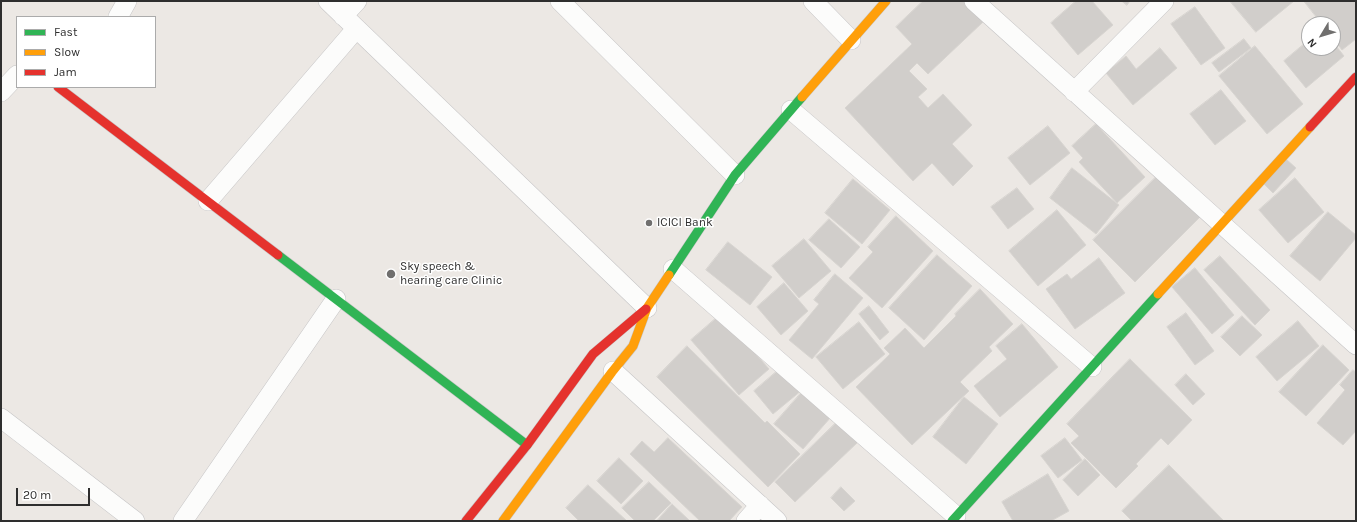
<!DOCTYPE html>
<html>
<head>
<meta charset="utf-8">
<style>
  body { margin:0 }
  #map { position:relative; width:1357px; height:522px; overflow:hidden; background:#ece8e4; font-family:Karla,sans-serif }
  canvas { display:block }
  .frame { position:absolute; inset:0; border:2px solid #2e2e2e; pointer-events:none }
  .legend { position:absolute; left:16px; top:16px; width:140px; height:72px; box-sizing:border-box; background:#fff; border:1px solid #ababab; margin:0; padding:5px 7px; list-style:none; font-size:12px; color:#2e2e2e }
  .legend li { display:flex; align-items:center; gap:8px; height:20px }
  .legend b { width:20px; border:1px solid #ababab }
  .north { position:absolute; left:1301px; top:16px; width:40px; height:40px; box-sizing:border-box; background:#fff; border:1px solid #ababab; border-radius:50%; rotate:232deg; font-size:11px; font-weight:700; line-height:16px; text-align:center; color:#2e2e2e }
  .north::after { content:''; display:block; margin:auto; width:14px; height:18px; background:#706f6e; clip-path:polygon(50% 0,100% 100%,50% 72%,0 100%) }
  .scale { position:absolute; left:16px; top:488px; width:74px; height:18px; box-sizing:border-box; border:2px solid #2e2e2e; border-top:0; padding-left:5px; font-size:12px; line-height:14px; white-space:nowrap; color:#2e2e2e; -webkit-text-stroke:3px #fff; paint-order:stroke }
</style>
</head>
<body>
<div id="map">
<canvas width="1357" height="522"></canvas>
<div class="frame"></div>
<ul class="legend">
<li><b style="height:5px;background:#30b455"></b>Fast</li>
<li><b style="height:5px;background:#ff9f0a"></b>Slow</li>
<li><b style="height:5px;background:#e5322d"></b>Jam</li>
</ul>
<div class="north">N</div>
<div class="scale">20 m</div>
</div>
<script>
const g = document.querySelector('canvas').getContext('2d');
g.lineJoin = 'round';
function fill(path, color) {
  g.fillStyle = color;
  g.fill(path, 'evenodd');
}
function trace(path, color, width, dash) {
  g.strokeStyle = color;
  g.lineWidth = width;
  g.lineCap = dash ? 'butt' : 'round';
  g.setLineDash(dash || []);
  g.stroke(path);
}
function label(font, color, halo, rows, align = 'center') {
  g.font = font + ' Karla,sans-serif';
  g.lineWidth = 3;
  g.setLineDash([]);
  g.textBaseline = 'middle';
  g.strokeStyle = halo;
  g.fillStyle = color;
  for (const [text, x, y, turn = 0] of rows) {
    g.save();
    g.translate(x, y);
    g.rotate((+turn || 0) * Math.PI / 180);
    g.textAlign = isNaN(turn) ? turn : align;
    if (halo) g.strokeText(text, 0, 0);
    g.fillText(text, 0, 0);
    g.restore();
  }
}
const building = new Path2D(`
  M923 1H963L983 22 928 74 917 63 909 71 927 89 918 97 928 108 943 94 972 125 952 144 973 166 953 186 932 163 913 181 845 108 912 44 896 27Z
  M1076 1H1092L1113 25 1078 55 1051 23Z
  M1122 1H1130L1127 5Z
  M1230 1H1294L1256 32Z
  M1304 1H1356V39L1342 50 1333 38V24H1322Z
  M1195 7 1225 48 1201 65 1171 24Z
  M1244 39 1251 48 1219 72 1212 63Z
  M1309 40V48H1333V42L1344 56 1306 88 1284 61Z
  M1255 46 1303 104 1267 134 1219 76Z
  M1160 48 1177 68 1133 105 1106 73 1126 56 1136 69Z
  M1221 90 1246 121 1215 145 1190 114Z
  M1096 124 1145 177 1117 203 1079 162 1083 158 1072 146Z
  M1048 126 1070 153 1030 185 1008 158Z
  M1286 159 1296 168 1273 193 1263 183Z
  M1072 168 1119 205 1096 234 1050 198Z
  M1159 174 1201 216 1135 282 1093 240Z
  M1295 178 1324 212 1288 243 1259 210Z
  M853 179 890 210 862 244 825 213Z
  M1017 188 1034 209 1008 229 991 207Z
  M1057 210 1086 245 1038 286 1009 251Z
  M1328 212 1356 235V238L1320 281 1290 256Z
  M896 216 933 251 882 308 849 278 873 252 868 247Z
  M829 219 860 247 841 268 809 240Z
  M804 239 831 271 799 298 772 266Z
  M728 242 772 277 750 305 706 270Z
  M937 255 972 286 924 340 889 308Z
  M1220 256 1270 310 1255 325 1204 270Z
  M1099 258 1125 293 1075 329 1046 289 1067 274 1071 279Z
  M1195 268 1234 315 1212 334 1172 287Z
  M835 274 863 298 812 359 789 340 819 304 814 300Z
  M784 283 808 311 781 335 757 307Z
  M980 289 1013 324 989 347 992 351 960 382 969 391 912 445 856 387 890 354 884 348 905 328 924 348 956 316 955 314Z
  M869 306 889 332 880 340 859 314Z
  M1186 313 1214 351 1195 365 1167 327Z
  M721 314 769 369 739 395 691 340Z
  M1242 316 1262 335 1240 356 1221 337Z
  M1298 321 1319 346 1277 381 1256 357Z
  M859 322 885 354 843 389 816 357Z
  M1022 324 1058 367 1000 417 974 386 1007 359 996 346Z
  M1323 345 1349 370 1306 416 1279 392Z
  M687 346 765 423 767 421 800 454 768 487 657 377Z
  M1130 359 1192 420 1168 445 1161 438 1136 464 1138 466 1116 488 1071 443 1079 436 1067 424Z
  M782 367 802 390 773 414 754 391Z
  M1353 370 1356 372V431L1343 445 1317 423 1345 390 1340 385Z
  M1186 374 1205 394 1193 405 1175 385Z
  M802 392 831 417 803 449 774 424Z
  M964 397 998 424 966 464 933 437Z
  M838 421 858 442 795 502 775 482Z
  M668 438 742 507 729 521H700L630 454 642 441 654 452Z
  M1065 438 1082 460 1058 478 1041 456Z
  M619 458 643 481 621 504 597 481Z
  M1085 459 1100 475 1078 496 1063 480Z
  M1169 465 1224 521H1132L1122 511Z
  M1048 474 1069 511 1051 521H1013L1002 502Z
  M649 482 671 503 653 521H635L622 508Z
  M588 485 627 521H579L566 508Z
  M841 487 855 501 844 511 831 498Z
  M672 504 690 521H657Z`);
const street = new Path2D(`
  M328 1 647 308
  M560 1 735 175
  M813 1 851 40
  M974 1 1356 345
  M343 16 357 1
  M118 17 127 1
  M1 92 17 75
  M1074 92 1164 1
  M791 110 1092 367
  M208 201 356 29
  M673 269 956 516
  M613 371 777 521
  M1 418 135 521
  M183 521 336 299
  M746 521 760 505`);
const fast = new Path2D(`
  M278 255 527 445
  M669 275 735 175 802 97
  M952 521 1158 294`);
const slow = new Path2D(`
  M802 97 886 1
  M1158 294 1310 127
  M503 521 612 372 633 346 647 308 669 275`);
const jam = new Path2D(`
  M58 87 278 255
  M1310 127 1356 77
  M466 521 527 445 593 354 646 309`);
const markers = [
  [649,223,4,"#706f6e"],
  [391,274,5,"#706f6e"]
];
const poiNames = [
  ["ICICI Bank",657,223],
  ["Sky speech &",400,267],
  ["hearing care Clinic",400,281]
];
fill(building, '#d1cecb');
trace(building, '#d7d4d0', 1);
trace(street, '#c5c4c5', 20);
trace(fast, '#c5c4c5', 10);
trace(slow, '#c5c4c5', 10);
trace(jam, '#c5c4c5', 10);
trace(street, '#fcfcfb', 19);
trace(fast, '#30b455', 9);
trace(slow, '#ff9f0a', 9);
trace(jam, '#e5322d', 9);
for (const [x, y, r, color] of markers) {
  const dot = new Path2D();
  dot.arc(x, y, r, 0, 2 * Math.PI);
  g.fillStyle = color;
  g.fill(dot);
  trace(dot, '#fff', 1.5);
}
label('12px', '#2e2e2e', '#fff', poiNames, 'left');
</script>
</body>
</html>
